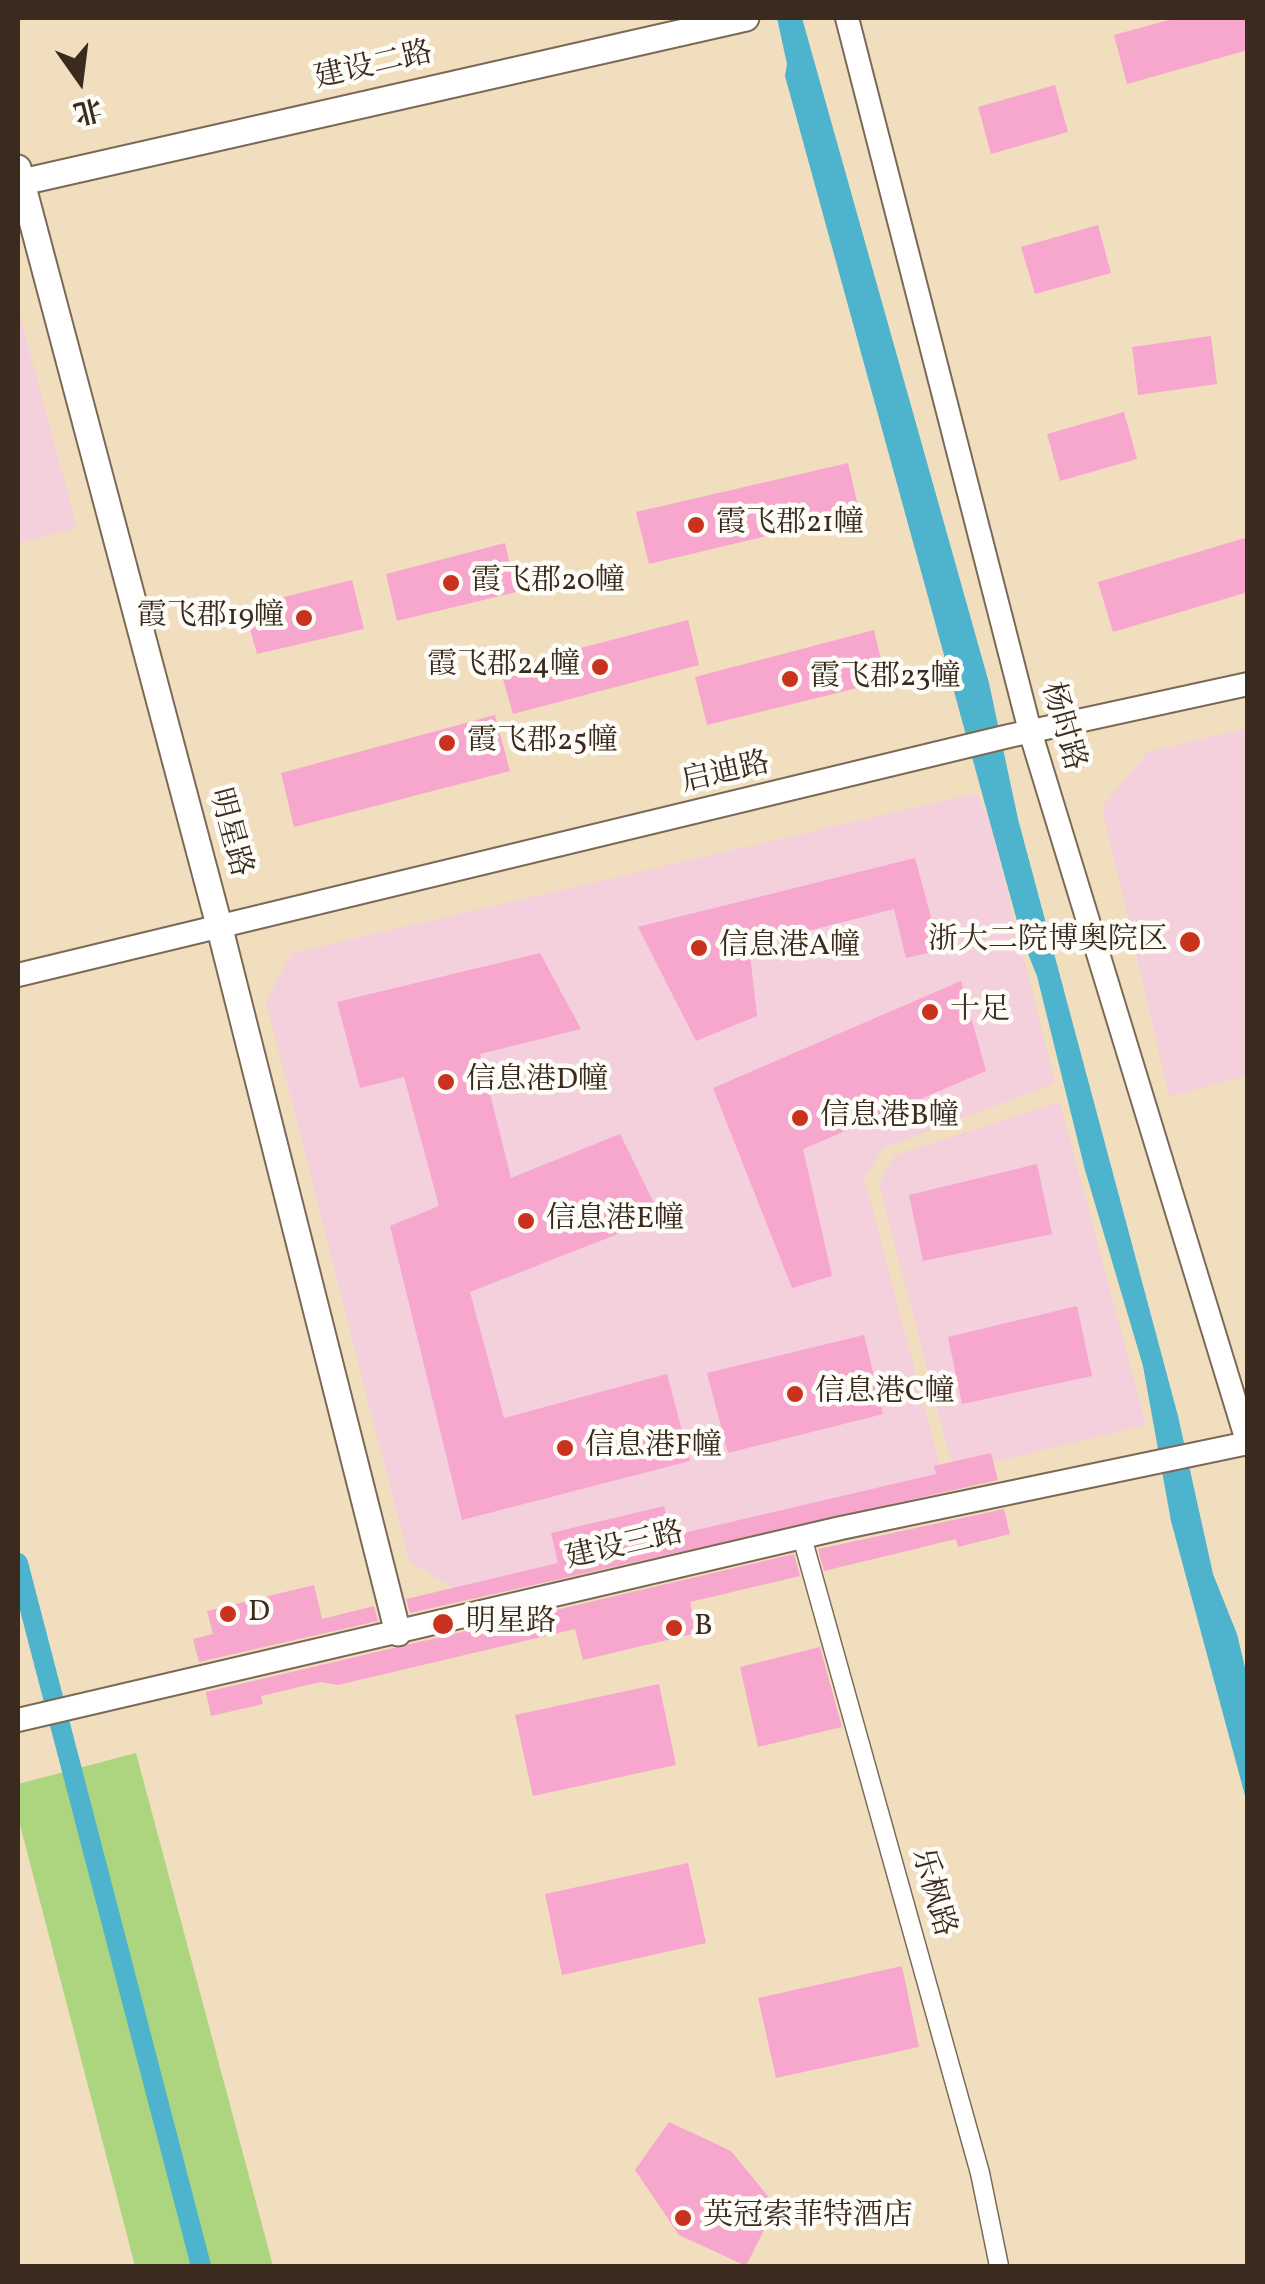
<!DOCTYPE html>
<html>
<head>
<meta charset="utf-8">
<style>
  body { margin:0 }
  #map { position:relative; width:1265px; height:2284px; overflow:hidden; background:#f1debe; font-family:Vollkorn,"Noto Serif SC",serif }
  canvas { display:block }
  .frame { position:absolute; inset:0; border:20px solid #3b2a1e; pointer-events:none }
  .north { position:absolute; left:30px; top:30px; width:100px; height:100px; -webkit-text-stroke:8px #fdfcf7; paint-order:stroke; rotate:166deg; font-size:28px; font-weight:700; line-height:40px; text-align:center; color:#3b2a1e }
  .north::after { content:''; display:block; margin:auto; width:35px; height:45px; background:#3b2a1e; clip-path:polygon(50% 0,100% 100%,50% 72%,0 100%) }
</style>
</head>
<body>
<div id="map">
<canvas width="1265" height="2284"></canvas>
<div class="frame"></div>
<div class="north">北</div>
</div>
<script>
const g = document.querySelector('canvas').getContext('2d');
g.lineJoin = 'round';
function fill(path, color) {
  g.fillStyle = color;
  g.fill(path, 'evenodd');
}
function trace(path, color, width, dash) {
  g.strokeStyle = color;
  g.lineWidth = width;
  g.lineCap = dash ? 'butt' : 'round';
  g.setLineDash(dash || []);
  g.stroke(path);
}
function label(font, color, halo, rows, align = 'center') {
  g.font = font + ' Vollkorn,"Noto Serif SC",serif';
  g.lineWidth = 9;
  g.setLineDash([]);
  g.textBaseline = 'middle';
  g.strokeStyle = halo;
  g.fillStyle = color;
  for (const [text, x, y, turn = 0] of rows) {
    g.save();
    g.translate(x, y);
    g.rotate((+turn || 0) * Math.PI / 180);
    g.textAlign = isNaN(turn) ? turn : align;
    if (halo) g.strokeText(text, 0, 0);
    g.fillText(text, 0, 0);
    g.restore();
  }
}
const built = new Path2D(`
  M18 308 77 528 18 543Z
  M1247 728V1076L1169 1096 1102 807 1148 752Z
  M977 793 990 823 1055 1083 884 1148 864 1177 943 1477 462 1593 409 1561 266 1001 292 953Z
  M1060 1102 1146 1425 954 1472 879 1184 895 1155Z`);
const green = new Path2D(`
  M136 1753 273 2266H135L18 1817V1784Z`);
const water = new Path2D(`
  M777 18H802L989 683 1018 819 1178 1416 1213 1574 1237 1634 1247 1676V1803L1171 1521 1143 1366 1085 1170 1037 976 1022 939 785 76 787 64Z`);
const canal = new Path2D(`
  M18 1563 201 2266`);
const building = new Path2D(`
  M1176 18H1248V50L1127 84 1114 35Z
  M1055 85 1068 132 991 154 978 107Z
  M1098 225 1111 273 1035 294 1021 247Z
  M1211 336 1217 384 1138 395 1132 347Z
  M1124 412 1137 459 1060 481 1047 434Z
  M848 463 860 514 649 564 636 512Z
  M1248 537V592L1113 632 1098 582Z
  M505 543 516 592 397 621 386 574Z
  M352 580 364 629 257 654 244 607Z
  M688 620 699 665 513 714 500 669Z
  M874 630 886 681 707 725 695 677Z
  M495 715 510 771 294 827 281 773Z
  M915 858 940 950 906 958 894 909 749 946 757 1016 696 1041 638 927Z
  M540 953 581 1029 480 1054 511 1178 620 1134 661 1217 470 1292 504 1418 667 1374 690 1461 462 1520 390 1226 439 1206 404 1077 360 1088 337 1002Z
  M961 981 986 1071 803 1149 832 1276 792 1288 713 1088Z
  M1037 1164 1052 1234 923 1261 909 1195Z
  M1077 1306 1092 1376 962 1404 948 1337Z
  M864 1335 883 1414 728 1453 707 1373Z
  M991 1453 998 1480 410 1613 406 1599 558 1563 551 1533 664 1506 671 1536 936 1474 934 1466Z
  M1004 1509 1010 1534 958 1547 956 1539 824 1571 818 1549Z
  M794 1554 800 1576 690 1602 697 1633 583 1660 575 1629 338 1685 321 1682 261 1696 263 1704 211 1716 206 1692Z
  M314 1585 322 1619 374 1606 378 1621 199 1662 193 1639 213 1634 207 1611Z
  M820 1647 842 1727 758 1747 740 1667Z
  M659 1684 676 1765 533 1796 515 1715Z
  M688 1863 706 1943 562 1975 545 1894Z
  M902 1966 919 2047 776 2078 758 1998Z
  M669 2122 731 2151 776 2206 746 2266 679 2235 635 2170Z`);
const minor = new Path2D(`
  M802 1537 980 2173 999 2266`);
const tertiary = new Path2D(`
  M847 18 1030 731 1248 1444
  M18 975 1009 736 1248 684
  M18 1720 841 1528 1248 1443`);
const secondary = new Path2D(`
  M18 168 219 925 398 1633
  M18 183 746 18`);
const markers = [
  [696,525,10,"#c8321e"],
  [451,583,10,"#c8321e"],
  [304,618,10,"#c8321e"],
  [600,667,10,"#c8321e"],
  [790,679,10,"#c8321e"],
  [447,743,10,"#c8321e"],
  [1190,942,12,"#c8321e"],
  [699,948,10,"#c8321e"],
  [930,1012,10,"#c8321e"],
  [446,1082,10,"#c8321e"],
  [800,1118,10,"#c8321e"],
  [526,1221,10,"#c8321e"],
  [795,1394,10,"#c8321e"],
  [565,1448,10,"#c8321e"],
  [228,1614,10,"#c8321e"],
  [443,1624,12,"#c8321e"],
  [674,1628,10,"#c8321e"],
  [683,2218,10,"#c8321e"]
];
const streetNames = [
  ["建设二路",374,68,-13],
  ["杨时路",1061,727,74],
  ["启迪路",726,775,-13],
  ["明星路",228,833,75],
  ["建设三路",625,1548,-13],
  ["乐枫路",931,1893,74]
];
const poiNames = [
  ["霞飞郡21幢",716,525],
  ["霞飞郡20幢",471,583],
  ["霞飞郡19幢",284,618,"right"],
  ["霞飞郡24幢",580,667,"right"],
  ["霞飞郡23幢",810,679],
  ["霞飞郡25幢",467,743],
  ["浙大二院博奥院区",1168,942,"right"],
  ["信息港A幢",719,948],
  ["十足",950,1012],
  ["信息港D幢",466,1082],
  ["信息港B幢",820,1118],
  ["信息港E幢",546,1221],
  ["信息港C幢",815,1394],
  ["信息港F幢",585,1448],
  ["D",248,1614],
  ["明星路",466,1624],
  ["B",694,1628],
  ["英冠索菲特酒店",703,2218]
];
fill(built, '#f4cfdc');
fill(green, '#add580');
fill(water, '#4eb3cc');
trace(canal, '#4eb3cc', 20);
fill(building, '#f7a7ce');
trace(minor, '#7b6956', 21);
trace(tertiary, '#7b6956', 26);
trace(secondary, '#7b6956', 29);
trace(minor, '#fff', 18);
trace(tertiary, '#fff', 22);
trace(secondary, '#fff', 25);
for (const [x, y, r, color] of markers) {
  const dot = new Path2D();
  dot.arc(x, y, r, 0, 2 * Math.PI);
  g.fillStyle = color;
  g.fill(dot);
  trace(dot, '#fdfcf7', 4);
}
label('30px', '#3b2a1e', '#fdfcf7', streetNames);
label('30px', '#3b2a1e', '#fdfcf7', poiNames, 'left');
</script>
</body>
</html>
